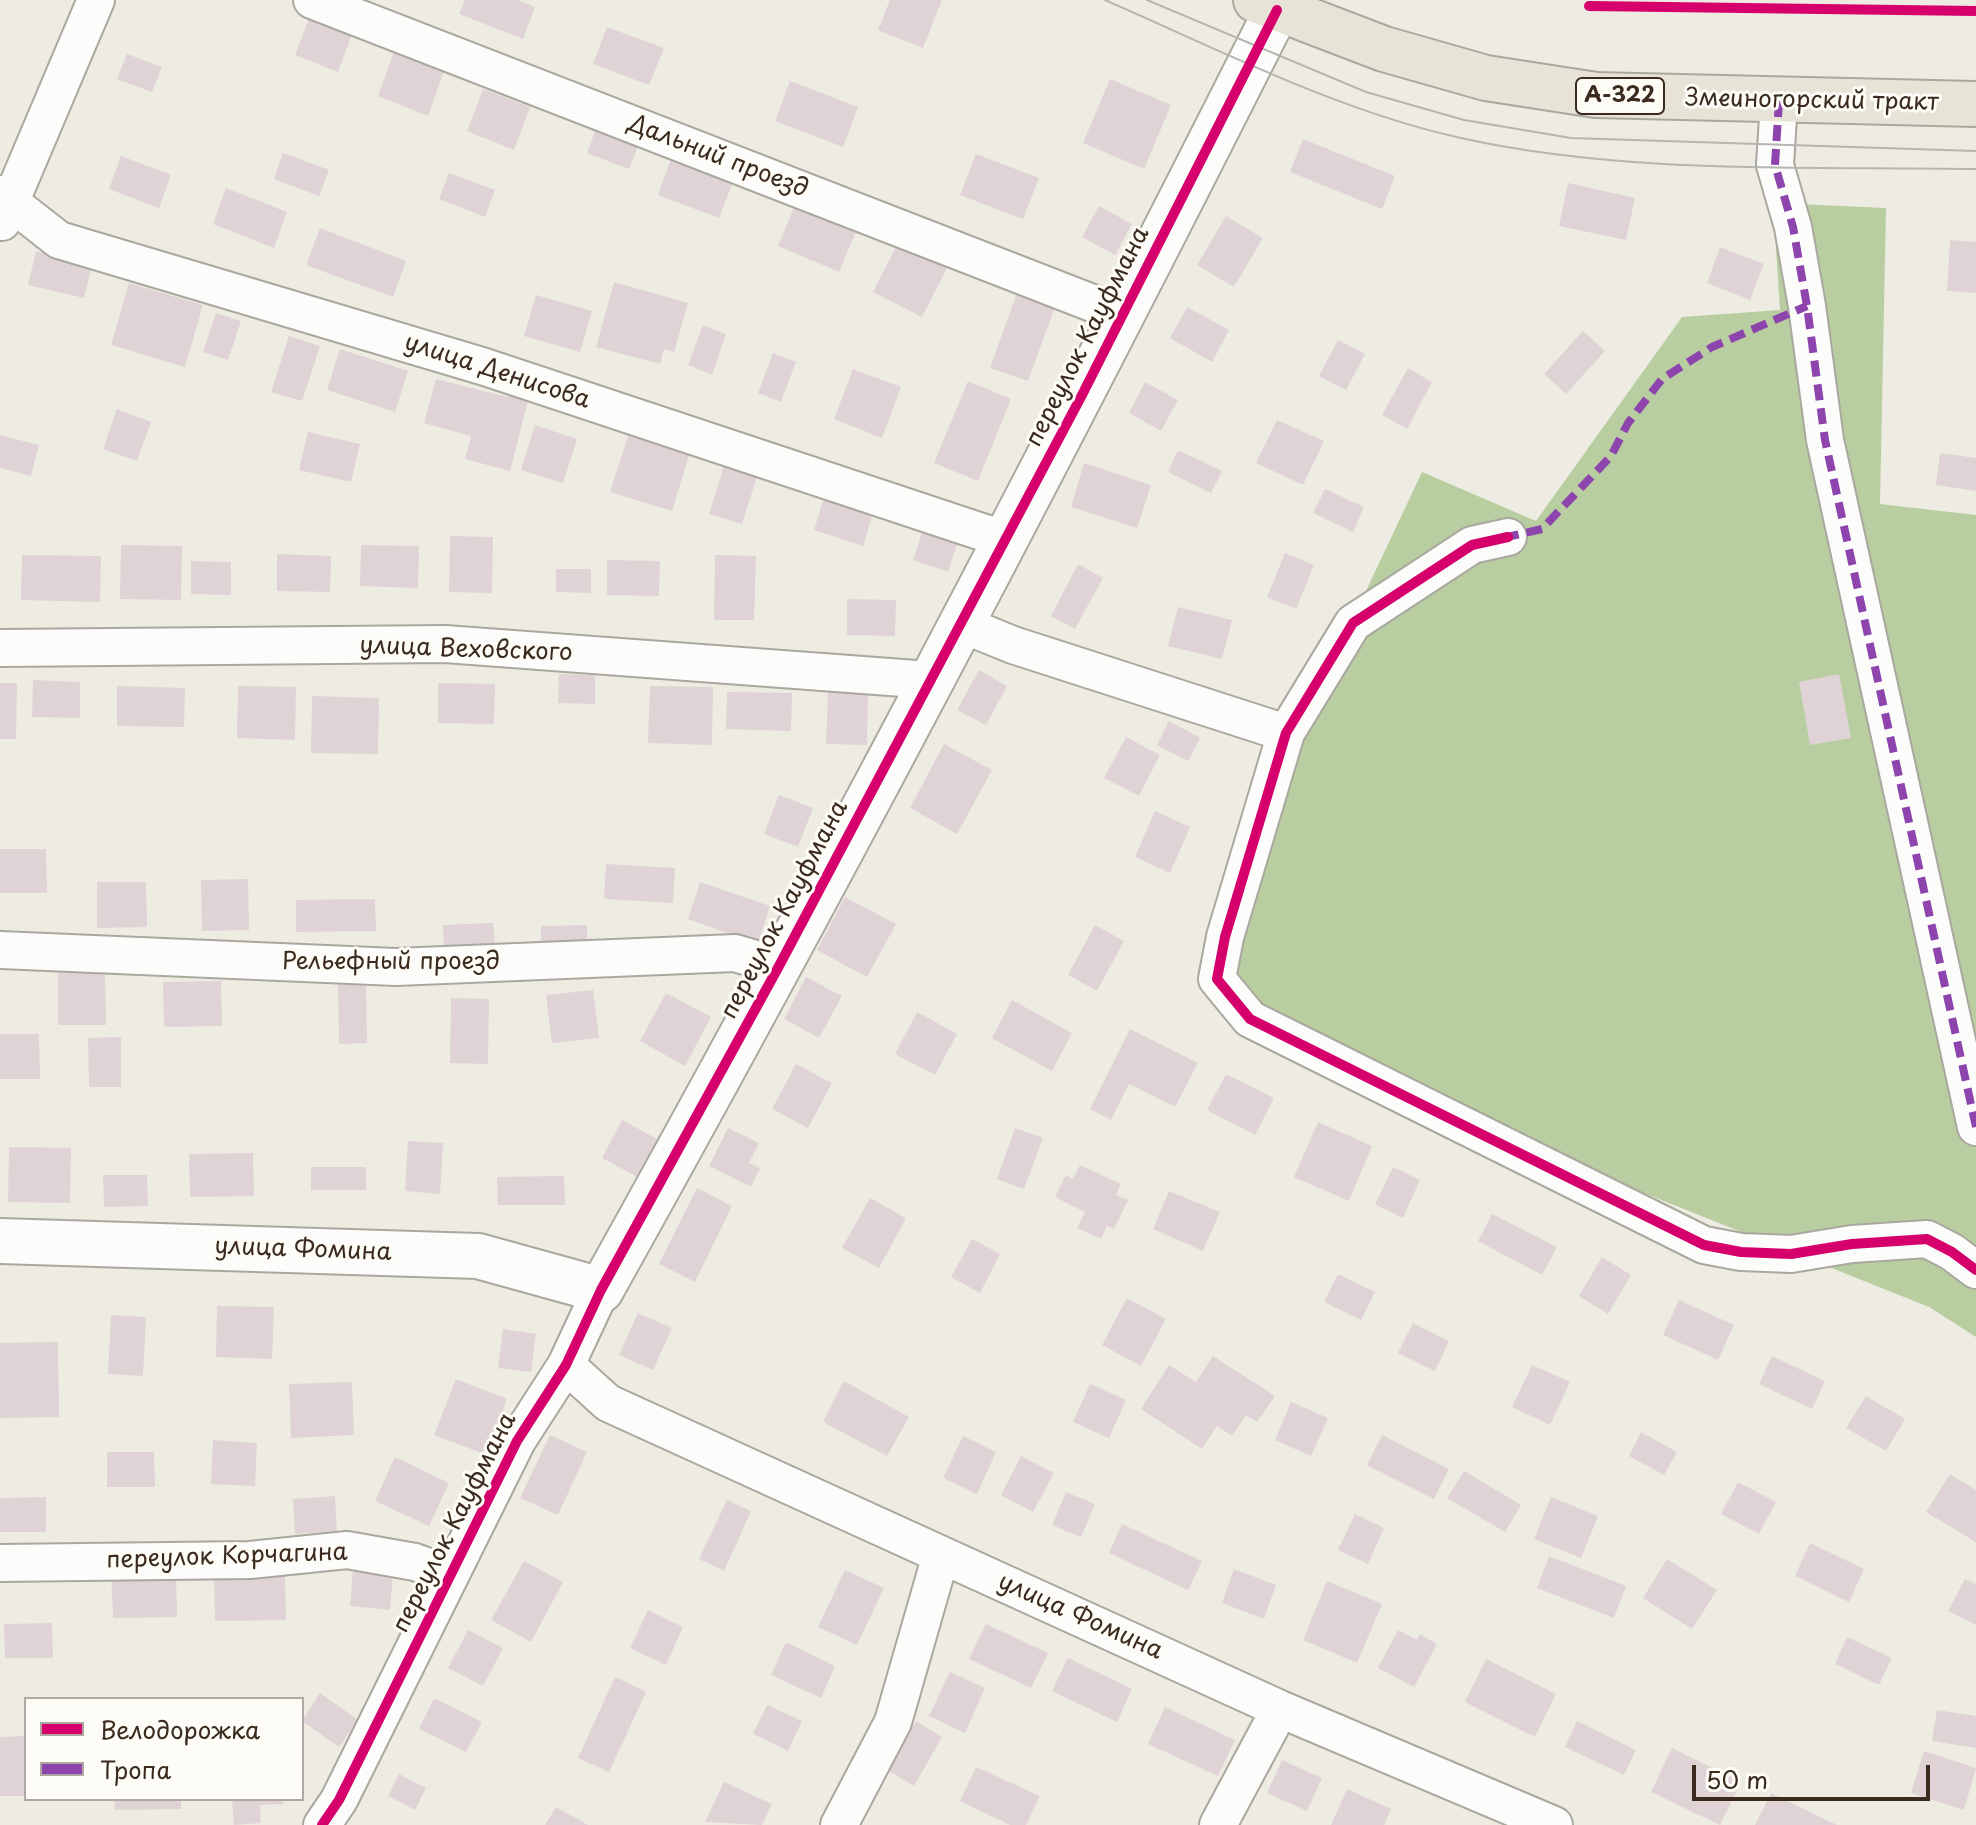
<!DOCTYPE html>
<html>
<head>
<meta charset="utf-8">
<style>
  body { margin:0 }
  #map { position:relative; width:1976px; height:1825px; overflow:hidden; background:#eeece2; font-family:"Playpen Sans",sans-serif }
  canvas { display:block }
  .legend { position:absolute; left:24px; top:1697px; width:280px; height:104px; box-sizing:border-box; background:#fdfcf7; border:2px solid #afa8a0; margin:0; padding:10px 14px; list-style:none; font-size:24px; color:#3b2a1e }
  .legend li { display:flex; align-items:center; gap:16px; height:40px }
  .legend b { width:40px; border:2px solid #afa8a0 }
  .scale { position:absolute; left:1692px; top:1765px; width:238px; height:36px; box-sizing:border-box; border:4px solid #3b2a1e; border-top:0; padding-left:10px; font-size:24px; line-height:28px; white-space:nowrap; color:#3b2a1e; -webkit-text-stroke:6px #fdfcf7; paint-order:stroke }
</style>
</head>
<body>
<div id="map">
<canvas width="1976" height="1825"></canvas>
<ul class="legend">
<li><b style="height:10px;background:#d6006c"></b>Велодорожка</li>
<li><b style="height:10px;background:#8e44ad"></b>Тропа</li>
</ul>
<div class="scale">50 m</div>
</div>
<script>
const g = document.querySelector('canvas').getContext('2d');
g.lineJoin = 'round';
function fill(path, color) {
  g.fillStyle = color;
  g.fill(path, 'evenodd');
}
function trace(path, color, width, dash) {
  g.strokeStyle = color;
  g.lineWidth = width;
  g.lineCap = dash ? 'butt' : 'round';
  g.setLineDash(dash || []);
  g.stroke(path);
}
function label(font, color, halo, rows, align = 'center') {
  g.font = font + ' "Playpen Sans",sans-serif';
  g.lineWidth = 6;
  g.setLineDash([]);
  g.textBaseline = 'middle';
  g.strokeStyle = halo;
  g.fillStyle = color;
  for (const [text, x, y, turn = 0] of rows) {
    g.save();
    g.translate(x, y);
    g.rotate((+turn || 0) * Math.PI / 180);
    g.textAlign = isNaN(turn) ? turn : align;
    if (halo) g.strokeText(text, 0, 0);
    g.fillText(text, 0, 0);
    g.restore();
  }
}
const forest = new Path2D(`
  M1773 203 1886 208 1880 504 1976 515V1337L1929 1307 1239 1031 1217 907 1422 472 1536 521 1682 317 1780 310Z`);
const building = new Path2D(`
  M465 0H518L535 7 523 39 459 14Z
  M890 0H942L923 48 878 30Z
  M311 13 354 29 338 72 295 55Z
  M607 27 664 48 649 85 593 64Z
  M394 52 444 71 428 116 378 96Z
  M127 54 162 67 152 92 117 79Z
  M1110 79 1171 105 1144 169 1083 143Z
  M790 81 858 107 843 147 775 121Z
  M483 89 530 107 514 150 467 131Z
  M599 120 642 136 629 169 587 153Z
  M1303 139 1395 176 1382 209 1290 172Z
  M283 153 329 170 319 196 274 179Z
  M976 154 1039 178 1023 219 960 195Z
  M121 156 171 175 159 208 109 189Z
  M672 156 734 179 719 218 658 195Z
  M449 173 495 190 485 217 439 199Z
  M1568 183 1635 198 1626 240 1559 226Z
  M226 188 287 212 274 248 213 224Z
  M798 198 859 224 839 272 778 246Z
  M1099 206 1132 224 1115 255 1082 237Z
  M1226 216 1263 238 1234 287 1197 265Z
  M320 228 406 261 393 297 306 265Z
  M900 239 949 264 922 317 873 292Z
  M1950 240 1976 242V293L1947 291Z
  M1720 247 1764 264 1750 300 1707 283Z
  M36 251 92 265 84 298 28 285Z
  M614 282 688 303 674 352 664 349 660 364 596 347Z
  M129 283 203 305 185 367 111 345Z
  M1017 293 1055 307 1028 381 990 368Z
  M536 295 592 311 580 352 524 336Z
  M1187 307 1229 330 1212 362 1170 338Z
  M216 313 241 321 228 360 203 352Z
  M703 325 726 334 712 375 688 365Z
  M1583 331 1605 351 1566 394 1544 374Z
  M289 336 320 346 302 401 271 392Z
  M1338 340 1365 354 1346 390 1319 376Z
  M340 349 408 371 395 412 327 390Z
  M773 353 796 362 781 402 758 393Z
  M1408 368 1432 382 1407 429 1382 415Z
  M853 369 901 387 882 438 834 419Z
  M436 379 507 397 508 392 529 397 510 471 465 459 471 436 424 423Z
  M968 381 1011 399 978 481 934 463Z
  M1145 382 1178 400 1161 431 1129 413Z
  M117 409 151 422 137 461 103 449Z
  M1277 420 1324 441 1303 485 1256 463Z
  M535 425 577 439 563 483 521 470Z
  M308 432 360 444 351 482 299 470Z
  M629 433 690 452 672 511 610 492Z
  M0 435 39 445 31 476 0 468Z
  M1178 450 1222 471 1211 493 1168 472Z
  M1940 453 1976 458V491L1936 485Z
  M726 459 759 470 742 524 709 514Z
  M1084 463 1151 485 1137 528 1071 507Z
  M1325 489 1364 507 1353 532 1313 513Z
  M826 491 875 506 863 546 814 530Z
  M925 524 960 535 948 572 913 560Z
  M450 536 493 537 492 593 449 592Z
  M121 545 182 546 181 600 120 599Z
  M361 545 419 546 418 588 360 586Z
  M1285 553 1314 565 1296 609 1267 597Z
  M277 554 331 556 330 592 277 591Z
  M22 555 101 556 100 602 21 600Z
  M715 555 756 556 754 620H714Z
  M607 560 660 561 659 596 607 595Z
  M191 561 231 562V595L191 594Z
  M1078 564 1103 578 1075 629 1051 616Z
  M556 569H591V593L556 592Z
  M847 599 896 600 895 636 847 635Z
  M1178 607 1232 620 1222 659 1168 646Z
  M979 670 1007 686 986 725 957 710Z
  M559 674 595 675V704L558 703Z
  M1839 674 1851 738 1810 745 1799 682Z
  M33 680 80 682V718L32 717Z
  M0 683H17L16 739H0Z
  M438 683 495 684 494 724 438 723Z
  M117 686 185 688 184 727 117 726Z
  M238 686 296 687 295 740 237 738Z
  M650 686 713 687 712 745 648 743Z
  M828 691 868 692 867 745 826 744Z
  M727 692 792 693 791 731 726 729Z
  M312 696 379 698 378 754 311 753Z
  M1169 721 1200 738 1188 761 1157 745Z
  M1126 737 1160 755 1139 796 1104 778Z
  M944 744 992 770 957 834 910 808Z
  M779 795 813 808 798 847 764 834Z
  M1155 811 1190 827 1170 873 1135 857Z
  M0 849H46L47 893H0Z
  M606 864 675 868 673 903 604 899Z
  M248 879 249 930 202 931 201 880Z
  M97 882H146L147 927 97 928Z
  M700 882 770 906 758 944 688 919Z
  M845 897 896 924 867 977 817 950Z
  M375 899 376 931 296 932V900Z
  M493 923 495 946 444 949 443 925Z
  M587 925V945L541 946V926Z
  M1095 925 1124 941 1097 991 1068 975Z
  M58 971H105L106 1025H58Z
  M806 977 842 996 819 1038 784 1019Z
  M221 981 222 1026 164 1027 163 982Z
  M366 984 367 1043 339 1044 338 985Z
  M593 990 599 1038 552 1043 546 995Z
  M666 993 711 1017 685 1066 640 1041Z
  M451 998 489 999 488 1064 450 1063Z
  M1012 1000 1072 1033 1052 1071 992 1038Z
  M917 1012 957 1034 935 1075 895 1054Z
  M1130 1029 1198 1063 1175 1107 1129 1084 1111 1120 1090 1109Z
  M0 1034H39L40 1079H0Z
  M121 1037V1087H89L88 1038Z
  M796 1064 832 1083 808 1128 772 1109Z
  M1226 1074 1274 1098 1255 1135 1207 1110Z
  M622 1120 659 1140 639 1178 602 1158Z
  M1318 1122 1372 1146 1349 1201 1294 1177Z
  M728 1128 759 1143 749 1163 760 1168 751 1187 709 1166Z
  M1015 1128 1043 1138 1024 1189 997 1179Z
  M408 1141 443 1143 440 1194 405 1191Z
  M9 1147 71 1148 70 1203 8 1202Z
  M253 1153 254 1196 190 1197 189 1154Z
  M1080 1165 1121 1184 1116 1195 1128 1200 1114 1229 1107 1226 1101 1239 1077 1228 1085 1212 1055 1197 1066 1175 1073 1179Z
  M311 1167H366V1190H311Z
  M1393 1167 1420 1180 1403 1218 1375 1204Z
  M103 1175H147L148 1206 104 1207Z
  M564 1176 565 1205H498L497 1177Z
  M697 1188 732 1206 695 1282 659 1264Z
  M1169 1191 1220 1212 1203 1251 1153 1229Z
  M870 1198 906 1218 879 1268 842 1248Z
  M1492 1214 1557 1247 1542 1275 1478 1241Z
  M972 1239 1000 1254 980 1293 951 1277Z
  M1602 1257 1631 1275 1608 1314 1579 1296Z
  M1338 1274 1375 1292 1361 1320 1324 1302Z
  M1127 1298 1166 1319 1141 1366 1102 1345Z
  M1679 1300 1734 1325 1718 1360 1663 1335Z
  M217 1306 274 1307 272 1359 216 1357Z
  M638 1313 672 1328 653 1370 619 1355Z
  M111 1315 146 1317 143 1376 108 1374Z
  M1413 1323 1449 1341 1435 1371 1398 1353Z
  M503 1329 536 1334 531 1372 498 1368Z
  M58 1342 59 1417 0 1418V1343Z
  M1213 1356 1275 1396 1257 1422 1246 1415 1232 1436 1217 1426 1202 1449 1141 1409 1169 1365 1196 1382Z
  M1772 1356 1825 1381 1812 1409 1759 1384Z
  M1532 1365 1570 1382 1550 1425 1512 1407Z
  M456 1379 507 1399 487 1455 434 1435Z
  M844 1381 909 1417 887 1456 823 1422Z
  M352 1382 354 1435 291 1438 289 1384Z
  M1090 1384 1126 1400 1109 1438 1073 1422Z
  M1866 1396 1905 1419 1886 1451 1846 1428Z
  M1291 1402 1328 1418 1311 1456 1275 1440Z
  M1641 1432 1677 1452 1664 1475 1629 1456Z
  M550 1435 587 1452 558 1515 520 1498Z
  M1382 1435 1449 1469 1434 1499 1367 1465Z
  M963 1436 996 1452 977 1494 943 1478Z
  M213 1440 257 1443 255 1486 211 1484Z
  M107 1452H154L155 1487H107Z
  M1021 1456 1054 1473 1033 1512 1001 1495Z
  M395 1457 449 1483 429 1526 375 1501Z
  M1464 1471 1521 1505 1505 1532 1447 1498Z
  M1950 1474 1976 1490V1542L1926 1512Z
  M1738 1482 1776 1502 1759 1534 1721 1514Z
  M1066 1492 1095 1504 1081 1537 1052 1525Z
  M335 1496 337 1531 295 1534 293 1499Z
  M46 1497V1532H0V1498Z
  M1551 1497 1598 1516 1581 1558 1534 1539Z
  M727 1500 751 1511 724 1571 699 1559Z
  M1355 1514 1384 1528 1368 1564 1338 1550Z
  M1122 1524 1202 1561 1188 1590 1109 1553Z
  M1810 1543 1864 1569 1849 1602 1795 1576Z
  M1549 1556 1626 1586 1614 1618 1537 1588Z
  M1667 1559 1717 1590 1692 1629 1643 1598Z
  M524 1561 563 1582 531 1642 491 1620Z
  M176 1569 177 1617 113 1618 111 1570Z
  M1234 1569 1276 1585 1264 1619 1222 1603Z
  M353 1570 393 1573 390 1610 350 1606Z
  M845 1570 884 1588 857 1645 818 1627Z
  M285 1573 286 1620 215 1621 214 1574Z
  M1965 1579 1976 1584V1625L1948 1611Z
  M1327 1581 1382 1604 1357 1663 1303 1640Z
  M648 1610 683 1627 666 1665 630 1648Z
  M52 1623 53 1658H5L4 1624Z
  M986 1624 1048 1653 1031 1688 969 1659Z
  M468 1630 503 1648 483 1686 448 1668Z
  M1398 1630 1417 1640 1420 1634 1437 1644 1414 1687 1378 1668Z
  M1847 1637 1892 1658 1879 1685 1835 1664Z
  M786 1642 835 1666 821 1698 771 1675Z
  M1068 1658 1132 1689 1117 1722 1052 1691Z
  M1486 1659 1556 1694 1535 1737 1465 1702Z
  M950 1672 985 1688 965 1733 929 1716Z
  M615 1677 646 1692 609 1772 578 1758Z
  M320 1693 358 1720 339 1747 302 1721Z
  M434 1698 482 1722 466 1752 419 1729Z
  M767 1705 802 1721 788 1751 753 1734Z
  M1165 1707 1235 1740 1218 1776 1148 1744Z
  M1937 1710 1976 1716V1748L1932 1741Z
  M916 1721 942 1737 914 1786 887 1770Z
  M1577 1721 1636 1750 1624 1775 1565 1747Z
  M26 1736V1796H0V1737Z
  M1672 1748 1741 1782 1720 1825 1651 1792Z
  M1924 1751 1976 1768 1964 1810 1911 1793Z
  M1282 1760 1322 1778 1307 1811 1267 1793Z
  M976 1767 1040 1796 1026 1825H1010L960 1801Z
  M399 1774 426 1788 415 1810 388 1796Z
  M724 1782 772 1804 762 1825 705 1822Z
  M1347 1789 1391 1809 1384 1825H1331Z
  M1771 1793 1837 1825H1755Z
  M114 1799H181V1809L115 1810Z
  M232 1799H283V1804L260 1805 261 1823 234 1825Z
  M556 1807 588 1825H545Z`);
const minor = new Path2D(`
  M312 0 1123 315
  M1779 101 1775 165 1793 227 1807 306 1825 440 1976 1127
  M0 194 59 240 485 367 1003 539
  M2 222 96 0
  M1508 537 1472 545 1353 623 1286 733 1225 937 1217 979 1250 1019 1704 1245 1741 1252 1791 1254 1852 1244 1927 1239 1952 1252 1976 1270
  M959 623 1013 645 1286 733
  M0 648 445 644 930 680
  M0 950 396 967 735 953 779 966
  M566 1365 608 1403 1280 1709 1554 1825
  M0 1563 250 1560 347 1550 415 1562 450 1575
  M322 1825 339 1800 517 1441 566 1365 601 1290
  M839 1825 893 1722 941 1555
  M1218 1825 1280 1709`);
const tertiary = new Path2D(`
  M0 1241 478 1256 601 1290C836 869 1060 441 1277 10`);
const trunk = new Path2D(`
  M1256 0 1384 49 1486 78 1596 95 1976 104`);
const tram = new Path2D(`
  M1105 0C1220 50 1338 111 1461 138 1627 175 1807 166 1976 169
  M1147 0 1366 92 1464 120 1571 138 1976 151`);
const quiet = new Path2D(`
  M1779 101 1775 165 1793 227 1807 306 1825 440 1976 1127
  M1503 538 1542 529 1611 456 1628 423 1662 379 1712 347 1807 306`);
const cycleway = new Path2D(`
  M1589 6 1976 11
  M1508 537 1472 545 1353 623 1286 733 1225 937 1217 979 1250 1019 1704 1245 1741 1252 1791 1254 1852 1244 1927 1239 1952 1252 1976 1270
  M322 1825 339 1800 517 1441 566 1365 601 1290 779 966 1082 395 1277 10`);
const shields = [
  [1620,96,88]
];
const shieldNames = [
  ["А-322",1620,96]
];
const streetNames = [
  ["Змеиногорский тракт",1812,101,1],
  ["Дальний проезд",718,157,21],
  ["переулок Кауфмана",1088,337,-63],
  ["улица Денисова",497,372,18],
  ["улица Веховского",466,650,2],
  ["переулок Кауфмана",785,910,-62],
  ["Рельефный проезд",391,962],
  ["улица Фомина",303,1250,2],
  ["переулок Кауфмана",455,1523,-63],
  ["переулок Корчагина",227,1557,-2],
  ["улица Фомина",1080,1617,24]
];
fill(forest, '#b8cea1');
fill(building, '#dfd3d5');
trace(minor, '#aaa79f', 40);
trace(tertiary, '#aaa79f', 48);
trace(trunk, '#aaa79f', 48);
trace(minor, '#fcfcfb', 36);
trace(tertiary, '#fcfcfb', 44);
trace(trunk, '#e8e3d7', 44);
trace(tram, '#b7b5b2', 2);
trace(quiet, '#8e44ad', 8, [16, 8]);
trace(cycleway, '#d6006c', 10);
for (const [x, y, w] of shields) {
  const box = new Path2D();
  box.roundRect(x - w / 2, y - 18, w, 36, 6);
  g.fillStyle = '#fdfcf7';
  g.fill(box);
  trace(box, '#3b2a1e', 2);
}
label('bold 22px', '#3b2a1e', null, shieldNames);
label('24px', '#3b2a1e', '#fdfcf7', streetNames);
</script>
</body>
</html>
